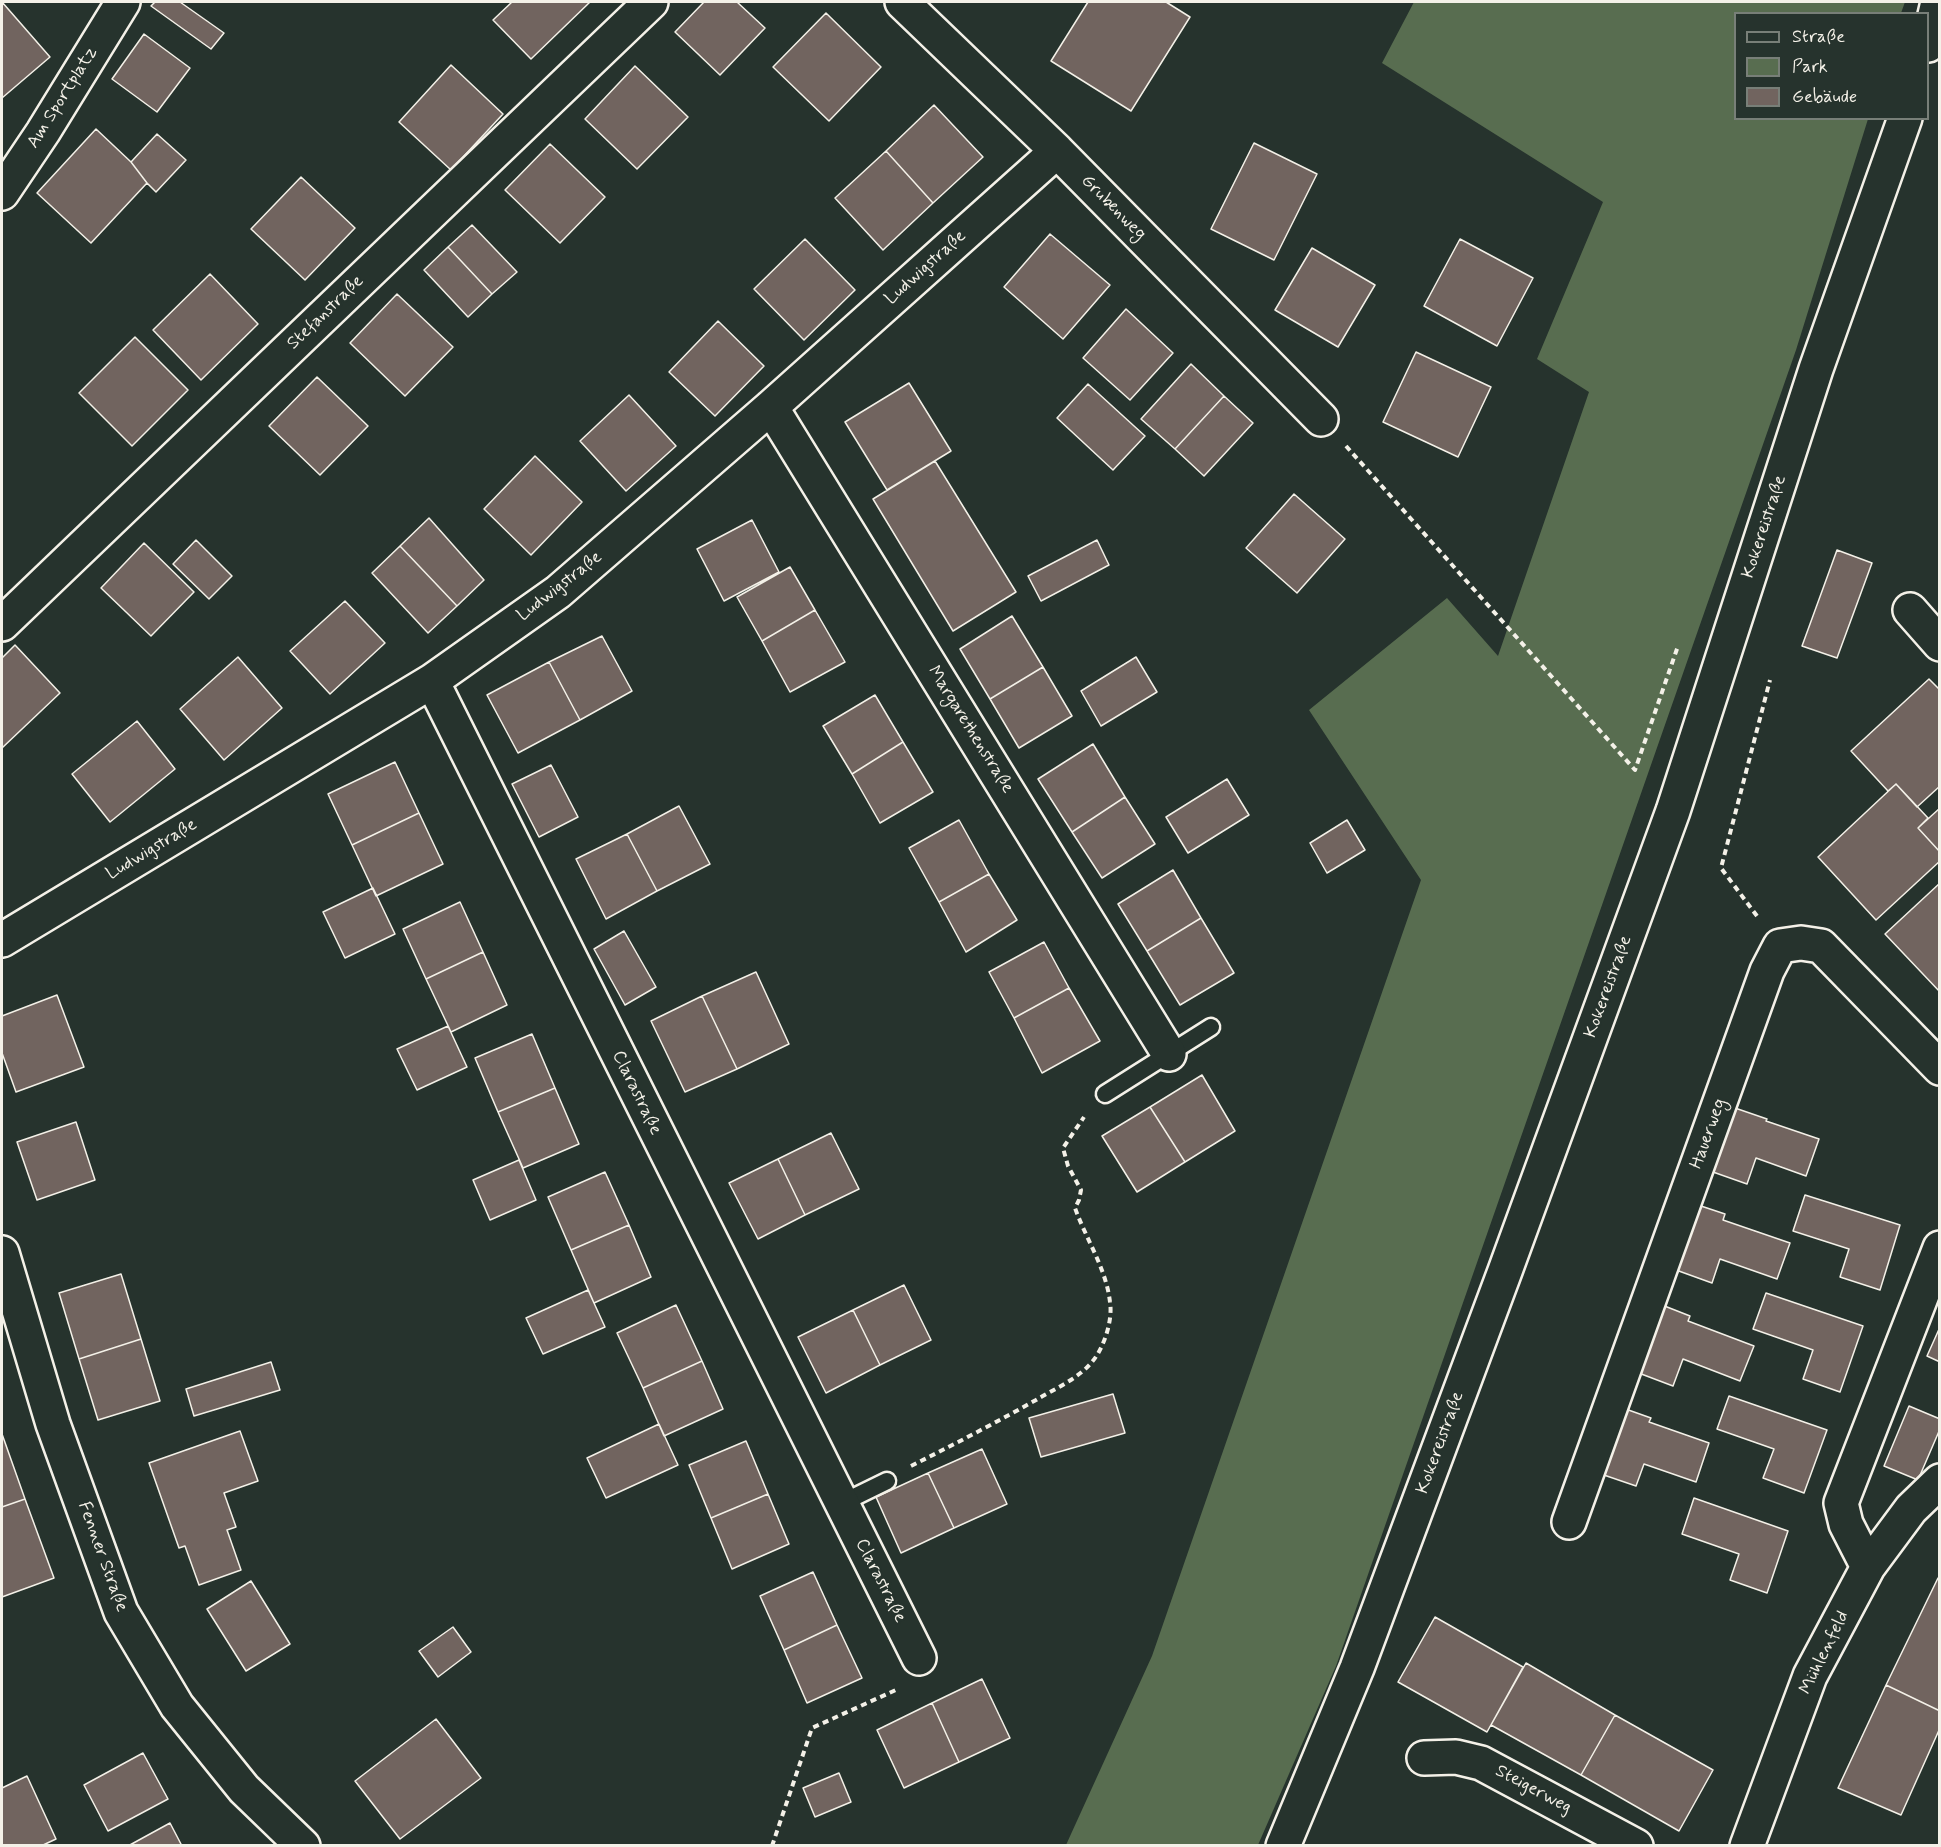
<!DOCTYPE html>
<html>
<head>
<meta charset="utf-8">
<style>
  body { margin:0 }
  #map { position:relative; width:1941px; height:1847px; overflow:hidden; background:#26332d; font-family:Mynerve,sans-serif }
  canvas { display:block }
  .frame { position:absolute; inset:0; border:3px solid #f4f1e8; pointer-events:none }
  .legend { position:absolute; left:1734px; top:12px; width:195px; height:108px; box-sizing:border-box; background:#26332d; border:2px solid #787f78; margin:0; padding:8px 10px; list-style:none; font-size:18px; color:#f4f1e8 }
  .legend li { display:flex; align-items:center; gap:12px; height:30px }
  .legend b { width:30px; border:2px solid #787f78 }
</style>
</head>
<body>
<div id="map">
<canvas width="1941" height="1847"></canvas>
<div class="frame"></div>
<ul class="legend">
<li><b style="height:8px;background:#26332d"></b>Straße</li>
<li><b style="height:16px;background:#586d50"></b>Park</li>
<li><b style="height:16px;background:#71645f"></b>Gebäude</li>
</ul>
</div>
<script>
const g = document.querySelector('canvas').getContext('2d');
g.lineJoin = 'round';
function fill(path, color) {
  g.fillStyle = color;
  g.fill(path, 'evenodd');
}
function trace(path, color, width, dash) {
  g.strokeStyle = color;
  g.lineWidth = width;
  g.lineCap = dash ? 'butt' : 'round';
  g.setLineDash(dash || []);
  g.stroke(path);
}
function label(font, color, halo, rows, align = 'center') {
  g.font = font + ' Mynerve,sans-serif';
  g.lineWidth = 4.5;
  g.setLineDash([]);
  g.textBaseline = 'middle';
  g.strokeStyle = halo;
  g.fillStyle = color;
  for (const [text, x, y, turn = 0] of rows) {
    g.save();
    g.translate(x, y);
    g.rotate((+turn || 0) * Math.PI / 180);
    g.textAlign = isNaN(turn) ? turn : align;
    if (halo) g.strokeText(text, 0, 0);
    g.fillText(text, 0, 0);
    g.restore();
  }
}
const green = new Path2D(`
  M1414 2H1905L1901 13 1736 14V118L1868 119 1796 350 1336 1666 1258 1845H1066L1152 1656 1421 880 1309 710 1447 598 1498 656 1589 392 1537 359 1603 202 1382 63Z`);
const building = new Path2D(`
  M2 2 50 57 2 98Z
  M155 2H180L224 33 211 49 151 6Z
  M512 2H590L531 59 493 20Z
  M704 2H737L765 28 720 75 675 32Z
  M1088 2H1166L1190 17 1131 111 1051 61Z
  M826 13 881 67 829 121 773 67Z
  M144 34 190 68 157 112 112 79Z
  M451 65 503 114 451 170 399 122Z
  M635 66 688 117 637 169 585 119Z
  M934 105 983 157 933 203 886 151Z
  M96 129 131 162 147 183 91 243 37 193Z
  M157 134 186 160 156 192 147 183 131 162Z
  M1254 143 1317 174 1274 260 1211 229Z
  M550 144 605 197 560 243 505 190Z
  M886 151 933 203 883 250 835 198Z
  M301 177 355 228 305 280 251 229Z
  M472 225 517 272 492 294 448 247Z
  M1050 234 1110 285 1063 339 1004 287Z
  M805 239 855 290 804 340 754 289Z
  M1460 239 1533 278 1497 346 1424 306Z
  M448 247 492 294 468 317 424 270Z
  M1312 248 1375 285 1338 347 1275 310Z
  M210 274 258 324 201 380 153 330Z
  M397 294 453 347 405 396 350 343Z
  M1126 309 1173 353 1130 400 1083 358Z
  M718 321 764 366 715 416 669 372Z
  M135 337 188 390 132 446 79 393Z
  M1416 352 1491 387 1458 457 1383 422Z
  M1191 364 1224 396 1175 449 1141 419Z
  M317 377 368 426 320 475 269 426Z
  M909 383 951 451 887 490 845 422Z
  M1088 384 1145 436 1113 470 1057 418Z
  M629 395 676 446 626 491 580 441Z
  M1224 396 1253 423 1204 476 1175 449Z
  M535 456 582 502 531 555 484 509Z
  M935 461 1016 592 953 631 873 499Z
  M1294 494 1345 539 1297 593 1246 548Z
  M429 518 484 580 457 606 400 546Z
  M752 520 779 572 724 601 697 549Z
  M196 540 232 576 209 599 173 564Z
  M1097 540 1109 565 1041 601 1028 576Z
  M144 543 194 592 151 636 101 588Z
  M400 546 457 606 428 633 372 573Z
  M1837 550 1872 563 1837 658 1802 646Z
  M790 567 815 610 762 641 737 597Z
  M345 601 385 643 330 694 290 651Z
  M815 610 845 662 790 692 762 641Z
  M1012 616 1043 667 990 699 960 649Z
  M602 636 632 691 580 720 549 662Z
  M15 645 60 693 2 748V658Z
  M238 657 282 708 224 760 180 709Z
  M1136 657 1157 692 1101 726 1081 691Z
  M549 662 580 720 518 753 487 695Z
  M1043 667 1072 716 1019 748 990 699Z
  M1929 679 1940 690V786L1917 807 1896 784 1888 791 1851 751Z
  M875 695 903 742 852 774 823 726Z
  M137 721 175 769 110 822 72 774Z
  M903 742 933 792 880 823 852 774Z
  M1093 744 1125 797 1072 832 1038 779Z
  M395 762 419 813 352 845 328 794Z
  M551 765 578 817 539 837 512 784Z
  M1227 779 1249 815 1188 853 1166 817Z
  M1896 784 1928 818 1918 828 1940 852V861L1876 920 1818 857Z
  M1125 797 1155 844 1102 878 1072 832Z
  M679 806 710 864 657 891 627 834Z
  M1940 808V852L1918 828Z
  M419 813 443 864 376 896 352 845Z
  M959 820 989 874 939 902 909 848Z
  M1347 820 1365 850 1327 873 1310 843Z
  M627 834 657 891 606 919 576 859Z
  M1173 870 1201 918 1147 951 1118 904Z
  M989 874 1017 920 966 952 939 902Z
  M1940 883V992L1885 934Z
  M373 888 395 934 345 958 323 912Z
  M460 902 483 952 426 979 403 929Z
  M1201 918 1234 973 1180 1005 1147 951Z
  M624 931 656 987 625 1005 594 949Z
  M1044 942 1069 988 1014 1018 989 972Z
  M483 952 507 1005 451 1032 426 979Z
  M756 972 789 1044 737 1069 702 996Z
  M1069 988 1100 1041 1042 1073 1014 1018Z
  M57 995 84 1067 16 1092 2 1053V1016Z
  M702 996 737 1069 685 1092 651 1021Z
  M448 1026 467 1067 417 1090 397 1049Z
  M532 1034 555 1088 498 1112 475 1058Z
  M1202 1075 1235 1131 1185 1162 1150 1107Z
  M555 1088 579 1144 523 1168 498 1112Z
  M1150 1107 1185 1162 1137 1192 1102 1136Z
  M1735 1108 1767 1119 1766 1121 1819 1139 1806 1176 1756 1158 1747 1184 1713 1172Z
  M76 1122 95 1180 37 1200 17 1142Z
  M831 1133 859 1189 805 1215 778 1159Z
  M778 1159 805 1215 758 1239 729 1183Z
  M519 1160 536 1200 490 1220 473 1180Z
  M605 1172 629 1225 571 1250 548 1197Z
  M1805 1195 1900 1225 1880 1290 1840 1277 1849 1249 1793 1231Z
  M1698 1205 1725 1214 1723 1220 1790 1243 1777 1279 1720 1259 1712 1283 1676 1270Z
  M629 1225 651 1277 594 1303 571 1250Z
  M121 1274 141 1339 79 1359 59 1293Z
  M904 1285 931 1340 880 1365 853 1310Z
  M588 1290 605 1327 543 1354 526 1318Z
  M1766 1293 1863 1326 1840 1392 1803 1379 1813 1350 1753 1329Z
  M676 1305 702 1361 643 1388 617 1333Z
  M1662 1305 1690 1316 1688 1321 1754 1346 1740 1381 1683 1359 1673 1386 1636 1372Z
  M853 1310 880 1365 826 1393 798 1337Z
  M1940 1327V1362L1927 1356Z
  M141 1339 160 1401 98 1420 79 1359Z
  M702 1361 723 1409 664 1436 643 1388Z
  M271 1362 280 1390 194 1416 186 1389Z
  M1113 1394 1125 1433 1041 1457 1029 1418Z
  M1729 1396 1827 1430 1804 1493 1763 1478 1774 1449 1717 1429Z
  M1909 1406 1940 1419V1429L1918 1480 1884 1466Z
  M1620 1407 1651 1418 1649 1422 1709 1443 1696 1482 1644 1464 1636 1486 1598 1473Z
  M659 1424 678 1465 606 1498 587 1458Z
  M240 1431 258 1481 224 1493 236 1527 227 1530 241 1570 199 1585 185 1546 179 1548 149 1463Z
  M2 1434 25 1499 2 1507Z
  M746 1441 768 1494 711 1518 689 1465Z
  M982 1449 1007 1504 954 1528 928 1473Z
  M928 1473 954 1528 901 1553 876 1497Z
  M768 1494 789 1544 732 1569 711 1518Z
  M1694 1498 1788 1531 1767 1593 1730 1580 1739 1554 1682 1534Z
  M25 1499 54 1578 2 1597V1507Z
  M813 1572 837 1625 784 1650 760 1596Z
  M1938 1578H1940V1711L1886 1685Z
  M251 1581 290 1644 246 1671 207 1609Z
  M1435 1617 1523 1667 1487 1732 1398 1682Z
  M837 1625 862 1678 807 1703 784 1650Z
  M453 1627 471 1652 438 1677 419 1651Z
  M1526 1663 1615 1715 1581 1775 1491 1725Z
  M982 1679 1010 1738 959 1762 932 1703Z
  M1886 1685 1940 1711V1728L1901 1815 1838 1788Z
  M932 1703 959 1762 904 1788 877 1730Z
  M1615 1715 1713 1770 1679 1831 1581 1775Z
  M436 1719 481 1778 400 1839 355 1781Z
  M143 1753 168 1799 108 1831 84 1785Z
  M839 1773 851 1802 815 1817 803 1788Z
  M27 1776 56 1839 41 1846H2V1788Z
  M170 1823 182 1846H128Z`);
const path = new Path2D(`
  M1346 446 1635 770 1678 646
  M1757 916 1721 868 1770 680
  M911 1466C953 1445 995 1423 1036 1400 1054 1389 1078 1379 1092 1362 1104 1348 1113 1320 1110 1302 1106 1268 1086 1239 1075 1208L1079 1200 1081 1190 1068 1166 1063 1148 1084 1117
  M772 1846 812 1728 898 1689`);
const lane = new Path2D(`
  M1105 1094 1211 1027
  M840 1504 887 1481`);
const street = new Path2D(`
  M902 2 1057 151 1321 419
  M2 193 43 132 123 2
  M771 407 1169 1054
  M1910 610 1940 644
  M2 624 651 2
  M432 681 919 1658
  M2 940 432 681 558 592 771 407 1057 151
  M2 1253 53 1424 121 1612 177 1706 244 1789 303 1846
  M1569 1522 1767 971 1780 946 1801 943 1821 946 1940 1068
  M1868 1567 1846 1524 1841 1503 1940 1248
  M1424 1758 1456 1757 1481 1763 1636 1846
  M1747 1846 1810 1676 1868 1567 1911 1509 1940 1481`);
const secondary = new Path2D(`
  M1928 45 1938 2
  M1283 1846 1357 1668 1505 1271 1673 811 1816 369 1905 118`);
const streetNames = [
  ["Am Sportplatz",63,98,-58],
  ["Grubenweg",1113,208,45],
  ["Ludwigstraße",926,268,-42],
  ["Stefanstraße",326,313,-44],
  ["Kokereistraße",1765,527,-72],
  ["Ludwigstraße",560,587,-38],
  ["Margarethenstraße",970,730,58],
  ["Ludwigstraße",152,850,-31],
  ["Kokereistraße",1609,987,-70],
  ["Clarastraße",636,1093,64],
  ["Hauerweg",1709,1134,-70],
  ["Kokereistraße",1441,1443,-70],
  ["Fenner Straße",102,1557,70],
  ["Clarastraße",880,1581,63],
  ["Mühlenfeld",1825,1653,-64],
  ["Steigerweg",1533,1790,28]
];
fill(green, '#586d50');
fill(building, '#71645f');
trace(building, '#f4f1e8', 1.5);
trace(lane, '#f4f1e8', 21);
trace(street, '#f4f1e8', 38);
trace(secondary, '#f4f1e8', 38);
trace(path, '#f4f1e8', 4, [6, 4.5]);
trace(lane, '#26332d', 16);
trace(street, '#26332d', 33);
trace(secondary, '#26332d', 33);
label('18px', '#f4f1e8', '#26332d', streetNames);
</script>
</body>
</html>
